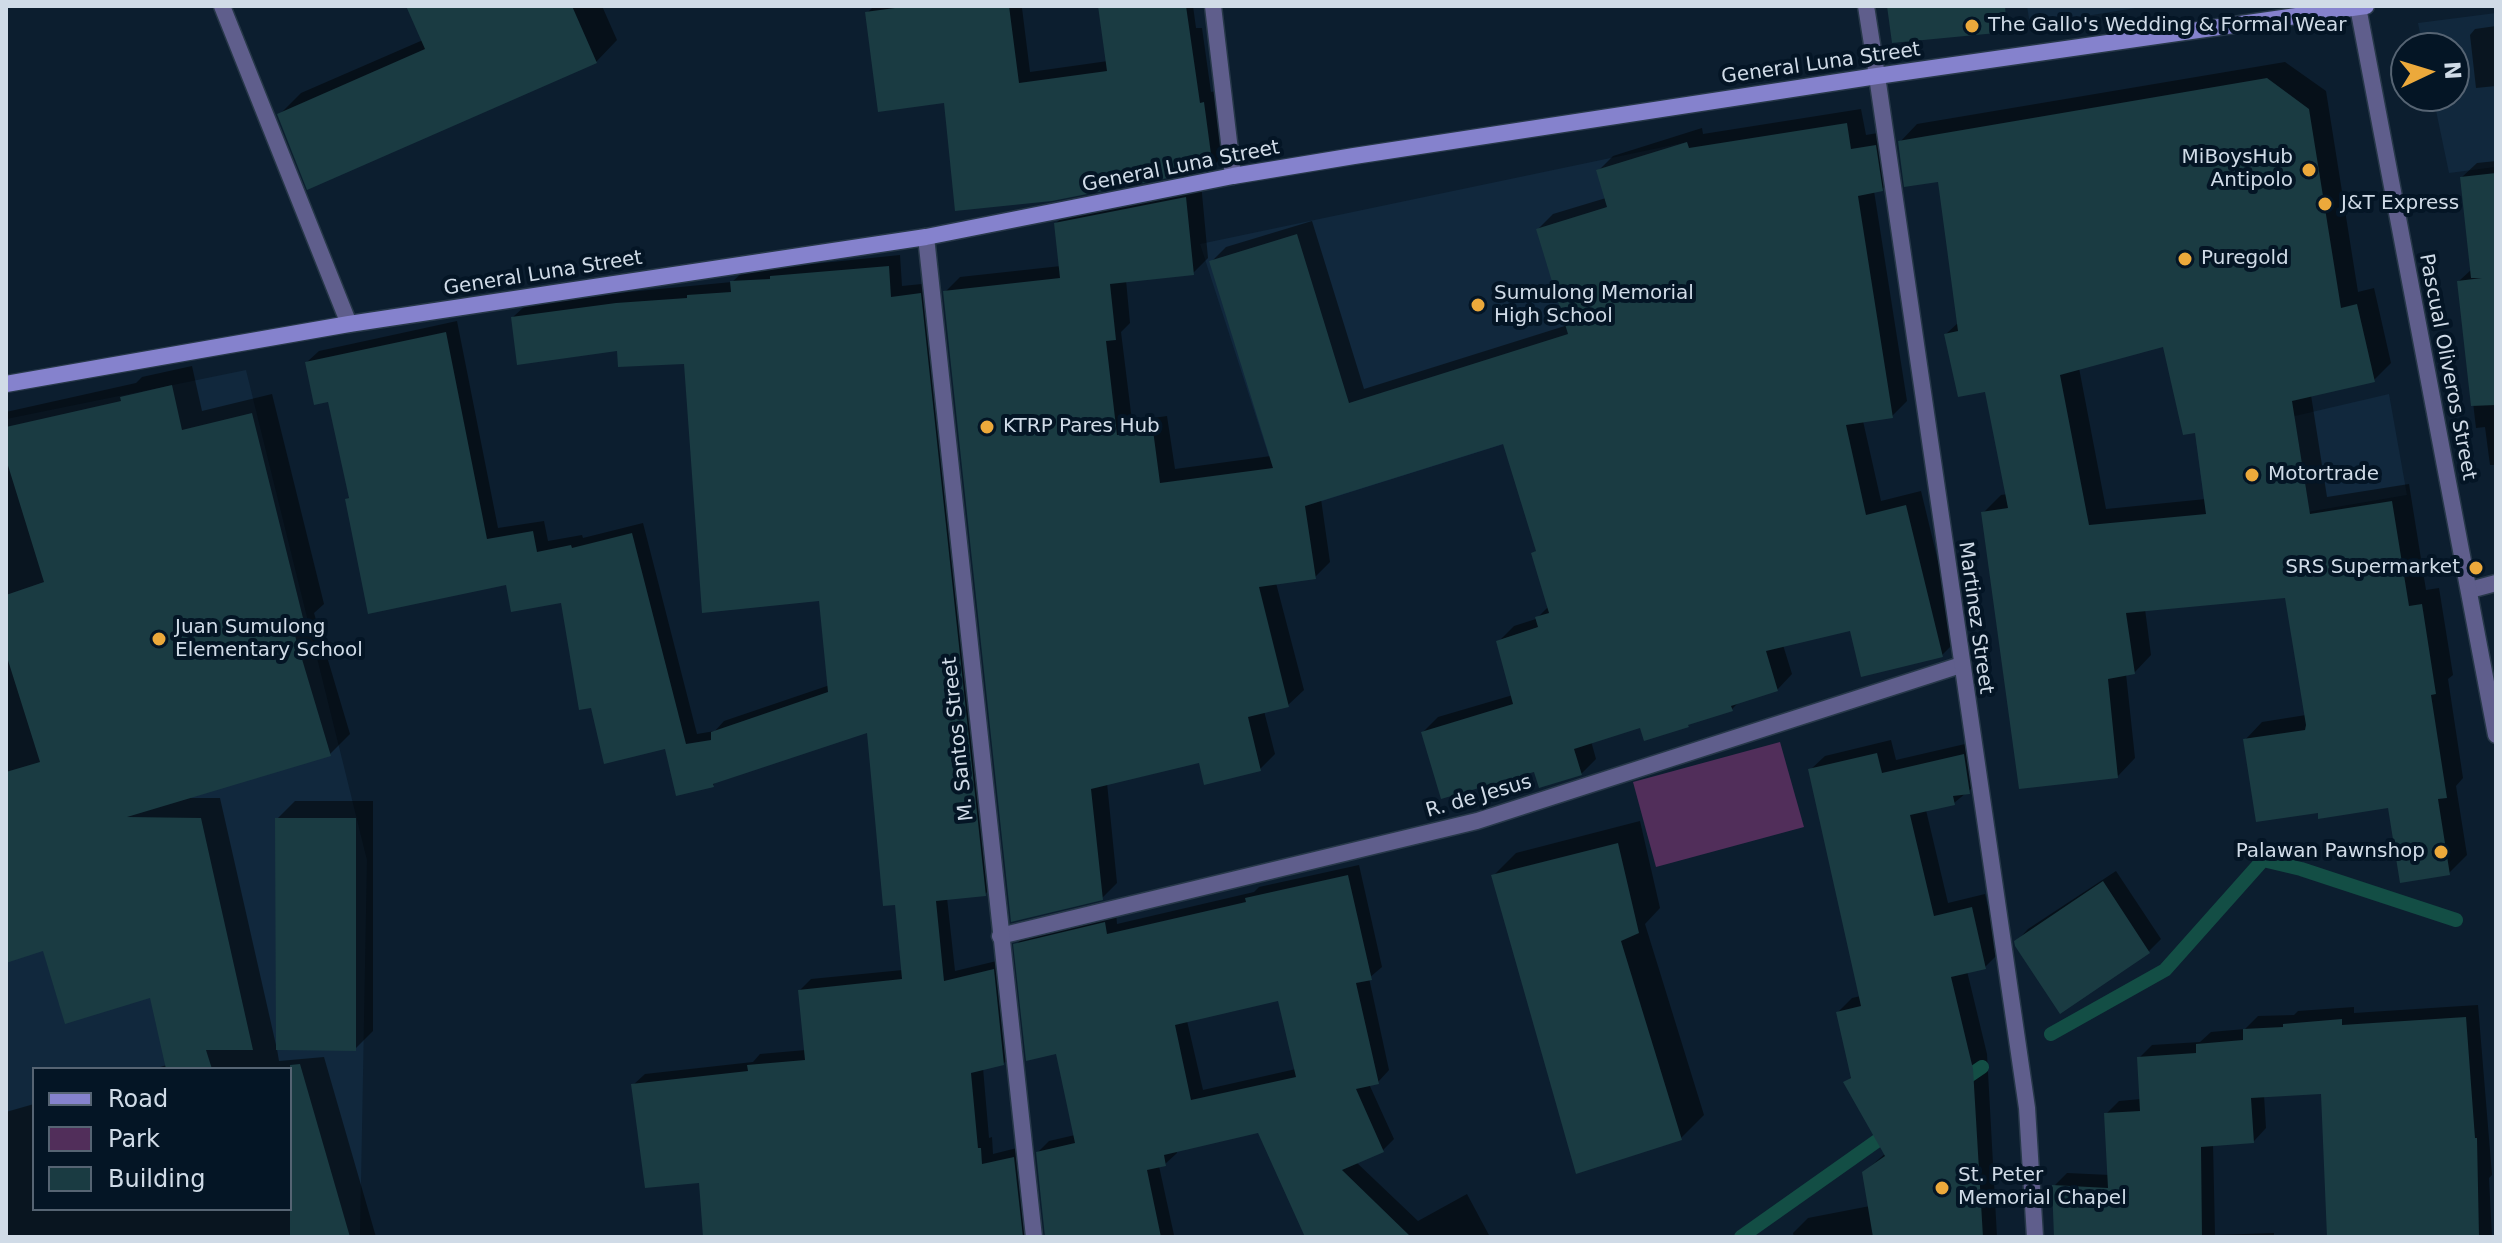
<!DOCTYPE html>
<html>
<head>
<meta charset="utf-8">
<style>
  body { margin:0 }
  #map { position:relative; width:2502px; height:1243px; overflow:hidden; background:#0c1e2f; font-family:"DejaVu Sans",sans-serif }
  canvas { display:block }
  .frame { position:absolute; inset:0; border:8px solid #d0dbe7; pointer-events:none }
  .legend { position:absolute; left:32px; top:1067px; width:260px; height:144px; box-sizing:border-box; background:#041525; border:2px solid #566473; margin:0; padding:10px 14px; list-style:none; font-size:24px; color:#d0dbe7 }
  .legend li { display:flex; align-items:center; gap:16px; height:40px }
  .legend b { width:40px; border:2px solid #566473 }
  .north { position:absolute; left:2390px; top:32px; width:80px; height:80px; box-sizing:border-box; background:#041525; border:2px solid #566473; border-radius:50%; rotate:86deg; font-size:22px; font-weight:700; line-height:32px; text-align:center; color:#d0dbe7 }
  .north::after { content:''; display:block; margin:auto; width:28px; height:36px; background:#eca93b; clip-path:polygon(50% 0,100% 100%,50% 72%,0 100%) }
</style>
</head>
<body>
<div id="map">
<canvas width="2502" height="1243"></canvas>
<div class="frame"></div>
<ul class="legend">
<li><b style="height:10px;background:#8582cd"></b>Road</li>
<li><b style="height:22px;background:#512e5a"></b>Park</li>
<li><b style="height:22px;background:#1a3b42"></b>Building</li>
</ul>
<div class="north">N</div>
</div>
<script>
const g = document.querySelector('canvas').getContext('2d');
g.lineJoin = 'round';
function fill(path, color) {
  g.fillStyle = color;
  g.fill(path, 'evenodd');
}
function trace(path, color, width, dash) {
  g.strokeStyle = color;
  g.lineWidth = width;
  g.lineCap = dash ? 'butt' : 'round';
  g.setLineDash(dash || []);
  g.stroke(path);
}
function label(font, color, halo, rows, align = 'center') {
  g.font = font + ' "DejaVu Sans",sans-serif';
  g.lineWidth = 8;
  g.setLineDash([]);
  g.textBaseline = 'middle';
  g.strokeStyle = halo;
  g.fillStyle = color;
  for (const [text, x, y, turn = 0] of rows) {
    g.save();
    g.translate(x, y);
    g.rotate((+turn || 0) * Math.PI / 180);
    g.textAlign = isNaN(turn) ? turn : align;
    if (halo) g.strokeText(text, 0, 0);
    g.fillText(text, 0, 0);
    g.restore();
  }
}
const built = new Path2D(`
  M2027 6H2148L2030 25Z
  M2496 13V167L2449 173 2433 96H2454V48H2423L2418 23Z
  M1687 142 1756 365 1287 512 1200 244Z
  M246 370 367 860 360 1237H6V419ZM34 1069H290V1209H34Z
  M2389 394 2407 495 2208 529 2196 439Z`);
const green = new Path2D(`
  M1780 742 1804 827 1656 867 1633 782Z`);
const shadow = new Path2D(`
  M409 6H602L617 40 596 62 279 115 301 93 423 40Z
  M874 6H1035L1022 8 1030 72 1108 61 1100 6H1193L1196 28H1202L1211 92 1216 91 1225 154 1212 167 946 101 867 13Z
  M2496 26V86L2476 88 2470 35 2475 29Z
  M2285 62 2326 91 2358 292 2374 288 2391 363 2374 380 2311 395 2327 497 2409 484 2426 590 2439 588 2453 675 2448 679 2463 778 2456 786 2467 855 2449 873 2389 806 2319 811 2245 740 2262 722 2306 715 2287 596 2145 609 2151 655 2134 673 2126 674 2135 758 2118 776 1983 513 2001 495 2008 494 1987 389 1946 334 1959 322 1939 180 1900 142 1917 124ZM2164 345 2197 430 2206 499 2106 509 2079 368Z
  M1861 109 1866 135 1890 131 1897 174 1882 189 1874 191 1907 401 1892 416 1863 421 1881 501 1921 491 1957 640 1942 655 1852 628 1783 645 1792 674 1777 690 1740 701 1732 709 1692 722 1688 725H1642L1591 741 1596 759 1581 774 1536 769 1423 732 1438 717 1513 695 1499 641 1514 626 1536 619 1549 606 1533 554 1538 549 1504 442 1321 499 1330 562 1315 577 1276 583 1304 690 1288 705 1264 711 1275 754 1260 769 1200 760 1107 783 1117 883 1102 898 945 292 960 277 1061 266 1056 223 1072 208 1201 183 1208 258 1193 273 1126 280 1130 323 1121 332 1132 421 1167 416 1175 469 1271 456 1211 262 1226 247 1312 221 1364 389 1568 325 1538 229 1553 214 1606 198 1598 171 1613 156 1702 128 1703 134Z
  M2496 161V465H2490L2485 427 2476 428 2459 281 2472 269 2462 177 2477 163Z
  M900 255 902 286 932 283 997 883 985 894 947 898 955 971 1005 959 1015 1052 1003 1064 983 1068 989 1138 992 1137 993 1154 1025 1146 1041 1236H1047L1038 1152 1049 1141 1075 1135 1057 1052 1016 945 1027 933 1116 912 1117 924 1254 892 1259 887 1359 865 1382 967 1369 978 1389 1070 1378 1082 1369 1084 1394 1139 1383 1150 1356 1162 1418 1221 1467 1194 1490 1237H1309L1259 1131 1176 1150 1177 1153 1165 1164 1159 1166 1174 1235 1172 1237H721L701 1180 633 1085 645 1074 753 1062 760 1054 806 1050 800 990 811 979 903 970 897 903 868 730 718 780 713 785 666 747 563 601 508 583 347 499 351 496 330 400 307 362 319 351 457 321 498 528 544 521 548 541 582 535 583 538 643 523 697 734 715 731 724 721 830 685 821 599 686 362 619 349 513 317 525 306 628 292 732 282 744 271ZM1280 999 1296 1069 1203 1090 1187 1021Z
  M192 366 202 411 272 394 324 604 314 613 350 734 330 754 188 798H220L276 1045 277 819 295 801H373V1031L355 1049H277L279 1061 324 1057 376 1237H6V1112L34 1104V1209H290V1069H153L167 1065 151 995 44 949 6 961V412L136 383 142 377Z
  M1891 740 1896 760 1978 741 1984 778 1954 803 1926 810 1948 903 1985 894 1999 953 1985 967 1967 971 1987 1054 1997 1237H1794L1793 1233 1808 1218 1870 1206 1864 1172 1886 1153 1846 1083 1852 1076 1838 1012 1852 998 1861 996 1810 770 1825 756Z
  M1640 821 1660 908 1645 924 1704 1115 1681 1138 1493 876 1516 853Z
  M2116 871 2161 939 2149 951 2060 1011 2016 942 2028 929Z
  M2478 1005 2492 1175 2489 1178 2492 1237H2329L2322 1091 2264 1095 2266 1128 2254 1141 2213 1144 2215 1235 2274 1233V1237H2056L2054 1186 2067 1173 2110 1175 2106 1114 2119 1101 2141 1099 2139 1058 2152 1045 2200 1042 2211 1032 2245 1029 2258 1016 2294 1015 2298 1011 2354 1007V1013Z`);
const stream = new Path2D(`
  M2051 1034 2165 970 2263 860 2301 869 2456 920
  M1960 1082 1982 1067
  M1741 1237 1891 1131`);
const building = new Path2D(`
  M406 6H572L597 63 307 190 277 114 425 49Z
  M910 6H1009L1019 83 1107 71 1098 6H1186L1200 103 1204 102 1213 169 1052 201 955 211 944 103 878 112 865 12Z
  M1887 6H2005L2007 32 1892 43Z
  M2267 78 2309 109 2341 308 2357 304 2375 382 2292 401 2310 514 2392 501 2409 606 2422 604 2436 694 2431 695 2447 798 2438 799 2450 875 2400 883 2388 808 2318 819V813L2256 822 2243 739 2305 730 2306 725 2285 598 2126 613 2135 674 2108 679 2118 778 2019 789 1981 512 2008 508 1985 392 1958 397 1944 334 1958 331 1938 182 1904 187 1898 141ZM2163 347 2183 435 2195 433 2206 514 2089 525 2060 375Z
  M1847 123 1851 149 1876 145 1883 191 1858 196 1893 418 1846 425 1866 515 1906 505 1943 657 1861 677 1850 631 1766 651 1778 691 1731 706 1733 711 1688 725 1689 727 1644 741 1640 728 1574 749 1582 775 1539 788 1534 772 1441 799 1421 732 1513 704 1496 641 1538 627 1535 617 1549 613 1531 553 1536 551 1503 444 1305 506 1316 579 1259 587 1289 707 1248 717 1261 771 1204 785 1199 763 1091 789 1103 900 1011 922 943 291 1060 278 1054 223 1186 197 1194 275 1110 284 1116 340 1106 341 1117 435 1153 430 1160 483 1273 468 1209 261 1297 234 1349 403 1568 334 1536 229 1607 207 1596 170 1687 142 1689 148Z
  M2496 173V405L2471 406 2457 281 2482 278H2471L2460 177Z
  M889 266 891 297 921 293 986 896 936 901 944 981 994 969 1004 1065 971 1073 978 1148H981L982 1164 1014 1157 1023 1237H703L699 1183 645 1188 631 1084 748 1071 747 1065 805 1060 798 990 902 979 895 905 883 906 867 733 713 784 714 787 676 796 665 749 604 764 591 708 579 710 561 603 511 612 506 585 368 614 345 499 349 498 328 402 314 405 305 362 446 332 487 539 533 531 537 552 571 545 572 548 632 533 686 744 711 740V732L828 692 819 601 702 613 684 364 618 367 617 351 517 365 511 317 616 303 687 298V295L731 292 730 281 770 279V276Z
  M172 385 182 430 252 413 305 626 293 629 331 756 127 817 201 818 253 1050H206L212 1069H166L150 998 65 1024 43 951 6 963V772L40 762 6 654V595L44 582 6 459V427L121 401 120 397Z
  M1877 753 1882 773 1964 754 1970 794 1953 796 1955 805 1910 815 1934 916 1972 907 1986 969 1951 977 1973 1069 1983 1237H1873L1862 1172 1885 1156 1843 1082 1851 1078 1836 1012 1861 1006 1808 769Z
  M275 818H356V1051L276 1050Z
  M1618 843 1639 933 1621 941 1682 1140 1576 1174 1491 875Z
  M1348 875 1372 980 1356 983 1379 1084 1356 1089 1384 1152 1342 1170 1411 1237H1305L1258 1133 1164 1155 1166 1166 1147 1170 1161 1237H1045L1036 1152 1075 1143 1056 1054 1026 1061 1013 944 1105 922 1107 934 1246 902 1245 898ZM1278 1001 1296 1077 1191 1100 1175 1025Z
  M2103 881 2150 953 2060 1014 2015 946 2014 941Z
  M2466 1017 2475 1138H2477L2479 1237H2327L2321 1094 2251 1098 2254 1143 2201 1147 2202 1237H2054L2052 1185 2108 1188 2104 1113 2140 1111 2137 1057 2196 1053V1044L2243 1040V1029L2283 1027V1024L2342 1019V1025Z
  M300 1064 350 1237H290V1065Z`);
const service = new Path2D(`
  M2470 590 2496 583`);
const minor = new Path2D(`
  M222 6 349 324
  M1213 6 1233 176
  M1866 6 1877 76
  M1000 936 1477 821 1961 665`);
const tertiary = new Path2D(`
  M2358 7 2496 735
  M1877 76 2027 1108 2035 1237
  M926 237 1034 1237`);
const secondary = new Path2D(`
  M6 384 349 324 926 237 1233 176 1354 156 1877 76 2366 6`);
const markers = [
  [1972,26,8,"#eca93b"],
  [2309,170,8,"#eca93b"],
  [2325,204,8,"#eca93b"],
  [2185,259,8,"#eca93b"],
  [1478,305,8,"#eca93b"],
  [987,427,8,"#eca93b"],
  [2252,475,8,"#eca93b"],
  [2476,568,8,"#eca93b"],
  [159,639,8,"#eca93b"],
  [2441,852,8,"#eca93b"],
  [1942,1188,8,"#eca93b"]
];
const poiNames = [
  ["The Gallo's Wedding & Formal Wear",1988,26],
  ["MiBoysHub",2293,158,"right"],
  ["Antipolo",2293,181,"right"],
  ["J&T Express",2341,204],
  ["Puregold",2201,259],
  ["Sumulong Memorial",1494,294],
  ["High School",1494,317],
  ["KTRP Pares Hub",1003,427],
  ["Motortrade",2268,475],
  ["SRS Supermarket",2460,568,"right"],
  ["Juan Sumulong",175,628],
  ["Elementary School",175,651],
  ["Palawan Pawnshop",2425,852,"right"],
  ["St. Peter",1958,1176],
  ["Memorial Chapel",1958,1199]
];
const streetNames = [
  ["General Luna Street",1821,64,-8],
  ["General Luna Street",1181,167,-11],
  ["General Luna Street",543,274,-9],
  ["Pascual Oliveros Street",2447,367,79],
  ["Martinez Street",1975,618,82],
  ["M. Santos Street",959,739,-96],
  ["R. de Jesus",1479,797,-16]
];
fill(built, '#11283d');
fill(green, '#512e5a');
fill(shadow, '#0007');
trace(stream, '#134e45', 14);
fill(building, '#1a3b42');
trace(service, '#273849', 19);
trace(minor, '#273849', 19);
trace(tertiary, '#273849', 19);
trace(secondary, '#273849', 19);
trace(service, '#5f5e8c', 16);
trace(minor, '#5f5e8c', 16);
trace(tertiary, '#5f5e8c', 16);
trace(secondary, '#8582cd', 16);
for (const [x, y, r, color] of markers) {
  const dot = new Path2D();
  dot.arc(x, y, r, 0, 2 * Math.PI);
  g.fillStyle = color;
  g.fill(dot);
  trace(dot, '#041525', 3);
}
label('20px', '#d0dbe7', '#041525', poiNames, 'left');
label('20px', '#d0dbe7', '#041525', streetNames);
</script>
</body>
</html>
